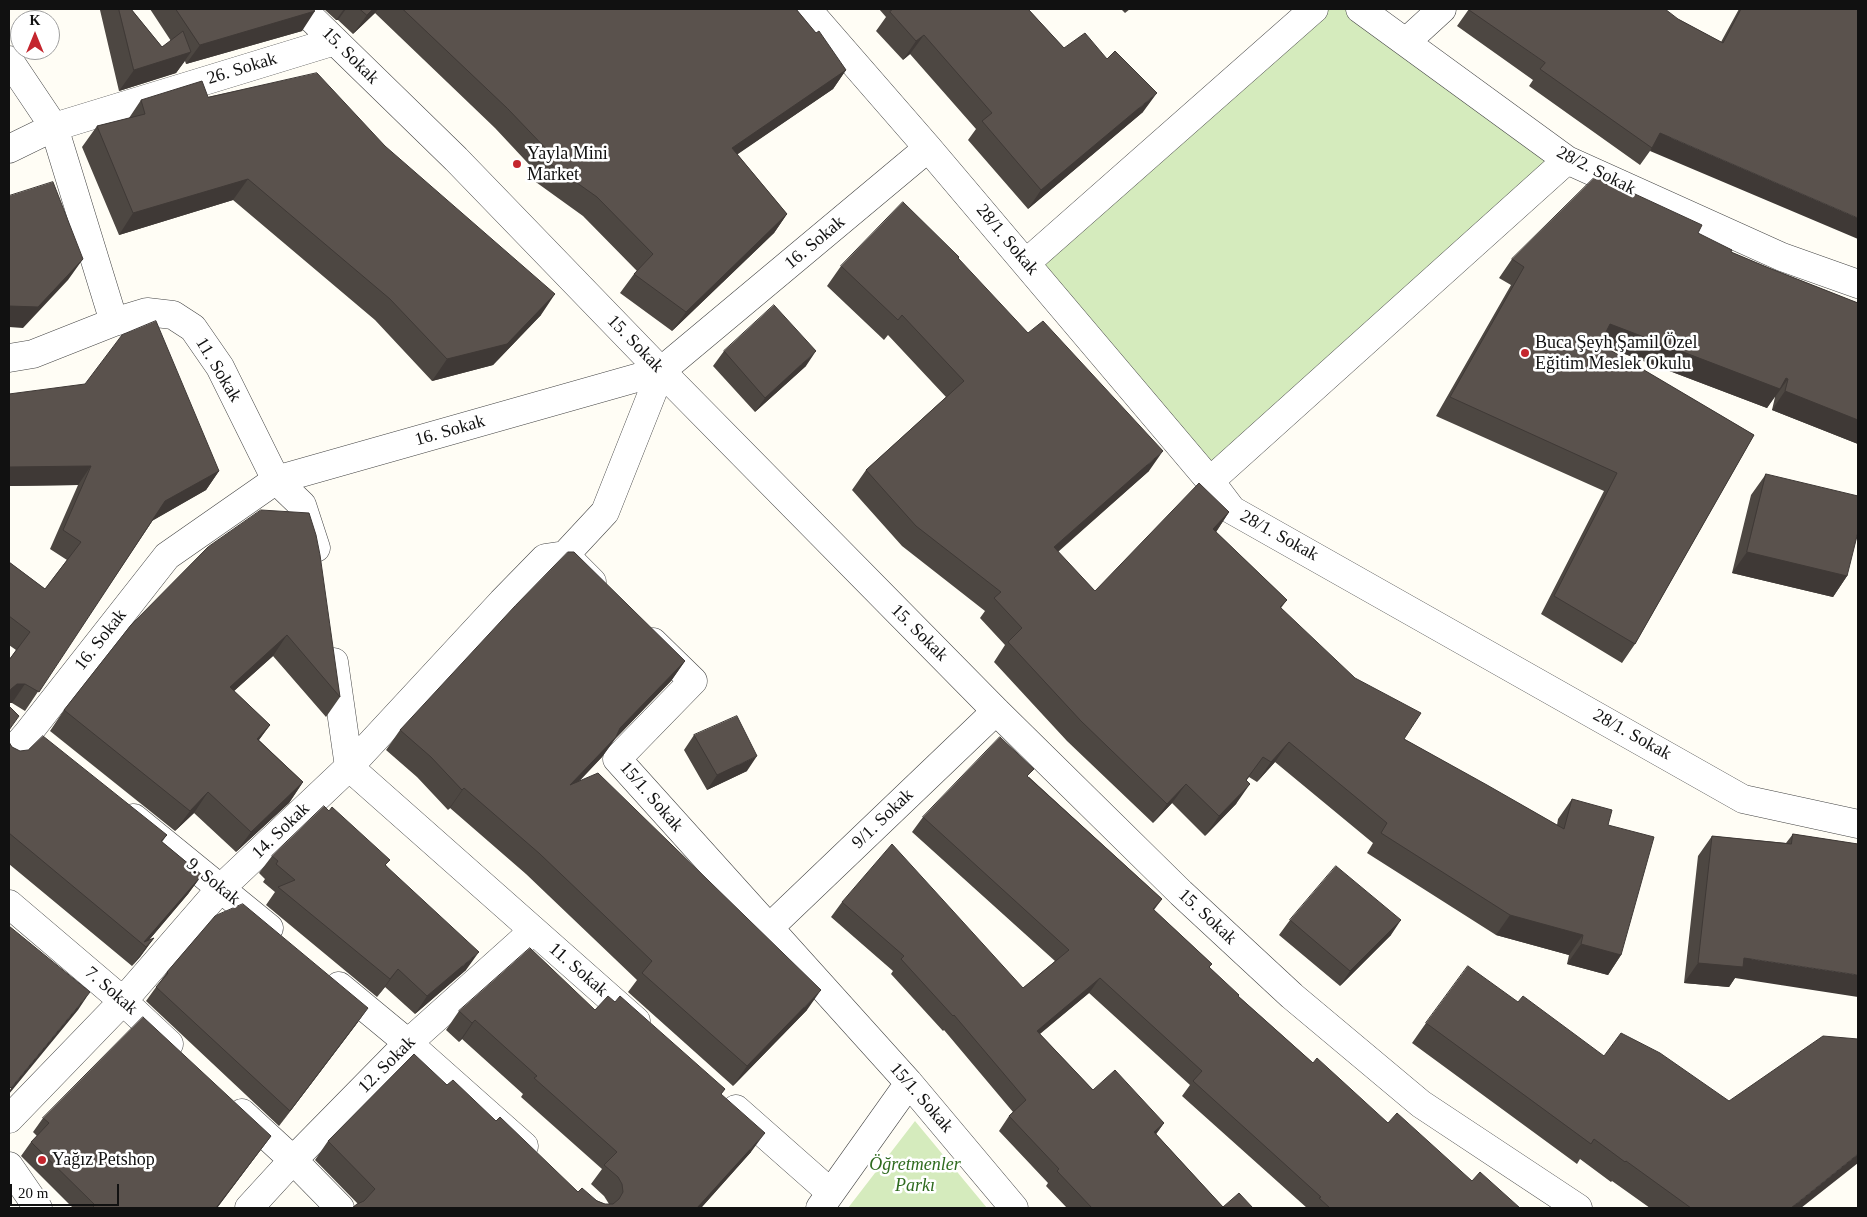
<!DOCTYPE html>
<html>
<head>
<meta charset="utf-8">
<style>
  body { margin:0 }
  #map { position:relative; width:1867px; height:1217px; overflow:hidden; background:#fffdf5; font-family:"Times New Roman",serif }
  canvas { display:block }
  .frame { position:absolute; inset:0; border:10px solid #111; pointer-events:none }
  .north { position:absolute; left:10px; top:10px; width:50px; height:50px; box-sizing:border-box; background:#fff; border:1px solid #a0a0a0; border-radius:50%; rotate:0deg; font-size:14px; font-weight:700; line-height:20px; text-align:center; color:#111 }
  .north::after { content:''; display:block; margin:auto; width:18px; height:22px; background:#c4262e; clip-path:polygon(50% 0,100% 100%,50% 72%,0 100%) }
  .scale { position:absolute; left:10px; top:1184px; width:109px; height:22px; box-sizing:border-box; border:2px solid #111; border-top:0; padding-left:6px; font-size:15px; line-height:18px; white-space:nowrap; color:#111; -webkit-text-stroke:4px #fff; paint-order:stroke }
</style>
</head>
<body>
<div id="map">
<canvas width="1867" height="1217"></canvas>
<div class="frame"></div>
<div class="north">K</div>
<div class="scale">20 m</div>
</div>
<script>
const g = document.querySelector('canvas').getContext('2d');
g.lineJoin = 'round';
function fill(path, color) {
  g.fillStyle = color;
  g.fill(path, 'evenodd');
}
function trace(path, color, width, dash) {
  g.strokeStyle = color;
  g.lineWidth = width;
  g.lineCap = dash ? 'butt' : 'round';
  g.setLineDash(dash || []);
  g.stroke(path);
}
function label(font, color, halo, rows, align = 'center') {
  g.font = font + ' "Times New Roman",serif';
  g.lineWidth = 5;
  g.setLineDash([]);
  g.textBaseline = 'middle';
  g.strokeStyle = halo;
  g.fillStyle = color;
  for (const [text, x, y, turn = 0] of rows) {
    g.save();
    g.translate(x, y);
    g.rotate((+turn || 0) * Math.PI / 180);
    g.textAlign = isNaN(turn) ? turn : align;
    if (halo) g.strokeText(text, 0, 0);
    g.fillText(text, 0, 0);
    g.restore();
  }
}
const green = new Path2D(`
  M1314 9H1360L1567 160 1210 481 1026 263Z
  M915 1121 987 1208H848Z`);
const minor = new Path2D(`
  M302 9 456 159 661 371 996 711 1181 893 1292 996 1421 1104 1578 1208
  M807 9 928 148 1210 481 1232 510 1743 799 1858 824
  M1360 9 1567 160 1782 257 1858 284
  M1406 42 1442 9
  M9 60 54 127 114 322
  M9 149 54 127 335 41
  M1026 263 1314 9
  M9 358 33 354 114 322 147 312 173 315 193 328 220 367 276 480 302 505 316 548
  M1210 481 1567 160
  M565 555 545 558 502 602 349 767 636 1021
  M592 582 565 555 605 512 661 371
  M653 642 693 681 617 759 909 1083 1014 1208
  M9 755 28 733 167 556 276 480 661 371 928 148
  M134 818 269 928
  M9 904 123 1001 169 1044
  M769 928 996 711
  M339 986 408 1043 524 1146
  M736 1109 830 1192
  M242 1113 293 1160 340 1208
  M9 1119 123 1001 221 888 349 767 334 662
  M9 1166 38 1208
  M249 1208 293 1160 408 1043 533 931
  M820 1208 909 1083`);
const wall = new Path2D(`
  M101 9H131L162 47 171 41 150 9H312L302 31 186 64 185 61 176 73 119 91 100 10Z
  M324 9H796L846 70 833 89 737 154 787 214 774 233 672 331 620 293 634 274 637 271 583 216 533 180 538 174 495 128 375 13 353 34 338 20H336Z
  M879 9H1028L1064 48 1143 112 1028 209 968 140 976 129 910 54 903 60 876 31 886 17Z
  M1121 9H1130L1125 13Z
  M1469 9 1678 19 1721 42 1739 9H1858L1650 151 1640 165 1529 86 1533 80 1457 26Z
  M208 97 541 315 493 365 432 381 375 320 233 200 119 235 82 147 97 126 129 118 141 100Z
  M1698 233 1731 252 1769 268 1858 303V444L1772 410 1775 397H1774L1767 408 1601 345 1754 435 1635 644 1622 663 1541 614 1604 491 1436 416 1511 285 1499 278 1512 259Z
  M958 259 1149 471 1058 552 1095 591 1229 512 1216 532 1287 600 1281 608 1404 739 1557 825 1558 819 1572 799 1608 825 1621 955 1608 975 1567 964 1569 955 1496 935 1367 853 1373 843 1275 762 1257 782 1249 777 1246 781 1236 804 1205 836 1172 803 1153 823 1067 741 994 662 1005 645 980 618 985 611 902 546 852 490 866 470 946 397 888 335 884 340 827 286 841 266Z
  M724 351 806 366 755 412 713 366Z
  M9 394 219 471 206 490 153 520 25 711 12 703H9V660L16 650 9 645V562L45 589 67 560 50 549 78 485 9 486Z
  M1766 474 1847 576 1833 597 1732 573 1751 495Z
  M309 513 340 697 326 717 273 656 234 691 270 725 259 740 303 782 289 803 236 852 194 813 175 831 50 731 64 710Z
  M685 661 671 681 615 739 602 757 579 781 807 1010 733 1086 628 992 637 980 526 874 450 808 448 810 417 777 386 750 400 730Z
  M694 735 747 771 707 790 684 750Z
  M9 742 12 747 167 835 162 842 202 875 188 894 149 940 154 938 140 957 132 966 9 864Z
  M1029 777 1162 899 1154 910 1212 964 1209 967 1238 996 1313 1063 1388 1123 1472 1181 1520 1208H1307L1182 1096 1190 1085 1089 993 1040 1034 1093 1090 1164 1123 1156 1134 1223 1207 1253 1208H1067L1046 1186 1048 1183 999 1131 1009 1116 1013 1112 944 1030 943 1031 891 974 893 971 831 917 842 902 1023 988 1055 961 912 832 923 817Z
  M1793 834 1858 844 1735 978 1729 987 1684 983 1698 856 1712 836 1786 843Z
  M272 856 386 865 466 970 415 1014 385 987 377 997 266 905 275 892 263 882 265 879 259 873Z
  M1290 920 1391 935 1340 986 1279 935Z
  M167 972 358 1022 279 1126 146 1001Z
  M615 1002 725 1089 721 1094 751 1152 701 1208H352L358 1204 315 1160 328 1141 447 1085 496 1121 578 1192 605 1204H609L604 1196 591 1184 602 1169 521 1097 523 1094 462 1039 459 1042 446 1030 459 1011 595 1010Z
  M1426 1023 1801 1208H1650L1612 1181 1611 1182 1580 1159 1577 1164 1412 1043Z
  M43 1118 271 1136 217 1208H73L21 1156 31 1142 37 1136 33 1132Z`);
const shadedWall = new Path2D(`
  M344 9H346L338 20H336Z
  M373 9H378L375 13 353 34 367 15Z
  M315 11 302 31 186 64 200 45Z
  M924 35 910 54 903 60 916 41Z
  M191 52 176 73 119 91 134 70Z
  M846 70 833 89 719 167 732 148Z
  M1157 93 1143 112 1028 209 1041 190Z
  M1660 133 1858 218V239L1650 151Z
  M248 179 233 200 119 235 133 213Z
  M787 214 774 233 672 331 686 312Z
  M83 259 68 280 23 328 9 327V306Z
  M555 294 541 315 493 365 432 381 447 359Z
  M1610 324 1788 379 1767 408 1596 343Z
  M816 351 806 366 755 412 765 398Z
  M1785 391 1858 420V444L1772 410Z
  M1163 451 1149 471 1040 567 1054 547Z
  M91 466 78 485 9 486V467Z
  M219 471 206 490 152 521 165 501Z
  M1229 512 1216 532 1213 529Z
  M1747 552 1847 576 1833 597 1732 573Z
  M287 635 273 656 215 708 230 687Z
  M685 661 671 681 615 739 602 757 557 805 570 785 620 728Z
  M17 684H25L12 703H9V691L11 689Z
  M270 725 255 745 257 739Z
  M1289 742 1275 762 1257 782 1271 762Z
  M757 756 747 771 707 790 717 775Z
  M303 782 289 803 236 852 251 832Z
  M1186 784 1172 803 1153 823 1167 804Z
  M1250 784 1236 804 1205 836 1219 816Z
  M464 788 450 808 448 810 462 790Z
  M208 792 194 813 175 831 190 811Z
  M202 875 188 894 144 946V942Z
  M1510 915 1583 935 1569 955 1496 935Z
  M1401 920 1391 935 1340 986 1350 971Z
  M154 938 140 957 132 966 146 947Z
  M1581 944 1621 955 1608 975 1567 964Z
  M479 952 466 970 415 1014 427 996Z
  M1744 958 1858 975V997L1735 978 1729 987 1684 983 1698 963Z
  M398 969 385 987 377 997 390 979Z
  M1100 978 1089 993 1026 1045 1037 1031Z
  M821 990 807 1010 733 1086 747 1066Z
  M90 992 78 1010 9 1094V1092L11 1088Z
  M368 1008 358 1022 279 1126 290 1111Z
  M475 1020 462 1039 459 1042 472 1023Z
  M1164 1123 1154 1137V1132Z
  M765 1133 751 1152 701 1208H697Z
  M271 1136 217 1208H216Z
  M1858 1154V1163L1801 1208H1791Z`);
const building = new Path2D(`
  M119 9H131L162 47 183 31 191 52 134 70Z
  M176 9H312L315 11 200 45Z
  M360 9H373L367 15Z
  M403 9H796L816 33 819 31 846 70 732 148 787 214 686 312 634 274 653 254 597 197 546 161 552 155 508 109Z
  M893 9H1028L1064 48 1085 33 1107 59 1115 51 1157 93 1041 190 982 121 992 113 924 35 916 41 890 12Z
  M1468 9H1665L1678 19 1723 43 1741 9H1858V218L1660 133 1652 148 1540 69 1545 63Z
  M317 73 385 146 555 294 507 344 447 359 390 299 248 179 133 213 97 126 145 114 141 100 202 81 208 97Z
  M1596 176 1702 225 1698 233 1732 250 1731 252 1769 268 1858 303V420L1785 391 1788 379 1786 378 1780 389 1610 324 1600 344 1754 435 1635 644 1554 596 1617 473 1450 397 1524 267 1512 259Z
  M53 182 83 259 38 307 9 306V196Z
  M903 202 959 257 958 258 1028 333 1043 321 1163 451 1054 547 1095 591 1199 483 1229 512 1213 529 1287 600 1280 607 1355 678 1421 713 1404 739 1487 785 1564 829 1572 799 1612 810 1608 825 1654 837 1621 955 1581 944 1583 935 1510 915 1381 833 1387 823 1289 742 1271 762 1263 757 1246 780 1250 784 1219 816 1186 784 1167 804 1081 721 1008 642 1022 628 994 598 1001 592 916 526 866 470 964 381 902 315 898 320 841 266Z
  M774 305 816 351 765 398 724 351Z
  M156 321 219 471 165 501 39 692 25 684H17L11 689 9 693V660L30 632 9 616V562L45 589 81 542 63 530 91 466 9 467V394L85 384 122 335Z
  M1766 474 1858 496V532L1847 576 1747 552Z
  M261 510 309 513 316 535 320 555 340 697 287 635 230 687 270 725 257 739 303 782 251 832 208 792 190 811 64 710 131 625 208 547Z
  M568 552H574L685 661 620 728 616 737 570 785 598 773 821 990 747 1066 642 973 652 961 540 854 464 788 462 790 431 757 400 730 515 606Z
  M9 706 19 716 9 730Z
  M737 716 757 756 717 775 694 735Z
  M43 736 167 835 161 841 202 875 144 942 154 938 146 947 9 833V742L12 747 20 751 28 750Z
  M1000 737 1034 769 1027 776 1162 899 1153 909 1212 964 1209 967 1239 995 1238 996 1313 1063 1317 1058 1388 1123 1397 1113 1472 1181 1480 1172 1520 1208H1330L1319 1198 1321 1197 1193 1081 1202 1071 1100 978 1037 1031 1093 1090 1115 1070 1164 1123 1154 1132 1223 1207 1239 1193 1253 1208H1092L1057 1171 1059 1169 1009 1116 1026 1100 954 1015 953 1016 901 959 904 956 842 902 892 844 1023 988 1069 950 923 817Z
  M324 806 329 811 332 807 390 860 385 865 479 952 427 996 398 969 390 979 278 887 295 880 276 864 278 861 272 856Z
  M1793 834 1858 844V975L1744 958 1743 967 1698 963 1712 836 1791 844Z
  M1336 866 1401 920 1350 971 1290 920Z
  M243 904 368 1008 290 1111 156 987 168 973 167 972 215 916Z
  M9 926 90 992 11 1088 9 1086Z
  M530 948 595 1010 608 996 615 1002 620 996 725 1089 721 1094 765 1133 697 1208H352L357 1204 364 1201 375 1189 328 1141 414 1054 447 1085 453 1080 496 1121 500 1117 578 1192 582 1188 597 1201 605 1204H613L619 1199 623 1192 622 1184 618 1177 604 1165 617 1152 534 1078 537 1076 475 1020 472 1023 459 1011Z
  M1468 966 1518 1002 1523 996 1604 1056 1621 1033 1660 1053 1729 1101 1823 1036 1858 1039V1154L1791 1208H1691L1626 1161 1625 1162 1594 1139 1591 1144 1426 1023Z
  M143 1017 271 1136 216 1208H92L95 1205 31 1142 49 1123 43 1118Z`);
const markers = [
  [517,164,5,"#c4262e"],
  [1525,353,5,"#c4262e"],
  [42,1160,5,"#c4262e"]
];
const streetNames = [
  ["15. Sokak",350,56,45],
  ["26. Sokak",242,69,-17],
  ["28/2. Sokak",1596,171,27],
  ["28/1. Sokak",1007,240,50],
  ["16. Sokak",815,243,-40],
  ["15. Sokak",635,344,46],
  ["11. Sokak",218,370,59],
  ["16. Sokak",450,431,-16],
  ["28/1. Sokak",1279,536,29],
  ["15. Sokak",919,633,45],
  ["16. Sokak",101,640,-52],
  ["28/1. Sokak",1632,735,29],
  ["15/1. Sokak",651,797,49],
  ["9/1. Sokak",883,819,-44],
  ["14. Sokak",281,831,-44],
  ["9. Sokak",213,882,39],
  ["15. Sokak",1207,917,43],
  ["11. Sokak",578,970,41],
  ["7. Sokak",111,991,41],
  ["12. Sokak",387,1065,-45],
  ["15/1. Sokak",921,1098,49]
];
const poiNames = [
  ["Yayla Mini",527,154],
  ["Market",527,175],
  ["Buca Şeyh Şamil Özel",1535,343],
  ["Eğitim Meslek Okulu",1535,364],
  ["Yağız Petshop",52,1160]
];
const parkNames = [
  ["Öğretmenler",915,1165],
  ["Parkı",915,1186]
];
fill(green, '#d5ebbd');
trace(minor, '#444', 29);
trace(minor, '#fff', 28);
fill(wall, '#4d4742');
fill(shadedWall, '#3f3936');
fill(building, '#5a524d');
trace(building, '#3f3936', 1);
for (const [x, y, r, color] of markers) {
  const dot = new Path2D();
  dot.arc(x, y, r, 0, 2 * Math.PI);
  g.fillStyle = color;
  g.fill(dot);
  trace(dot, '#fff', 2);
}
label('18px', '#111', '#fff', streetNames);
label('18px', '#111', '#fff', poiNames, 'left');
label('italic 18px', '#2f6b1f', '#fff', parkNames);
</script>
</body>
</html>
